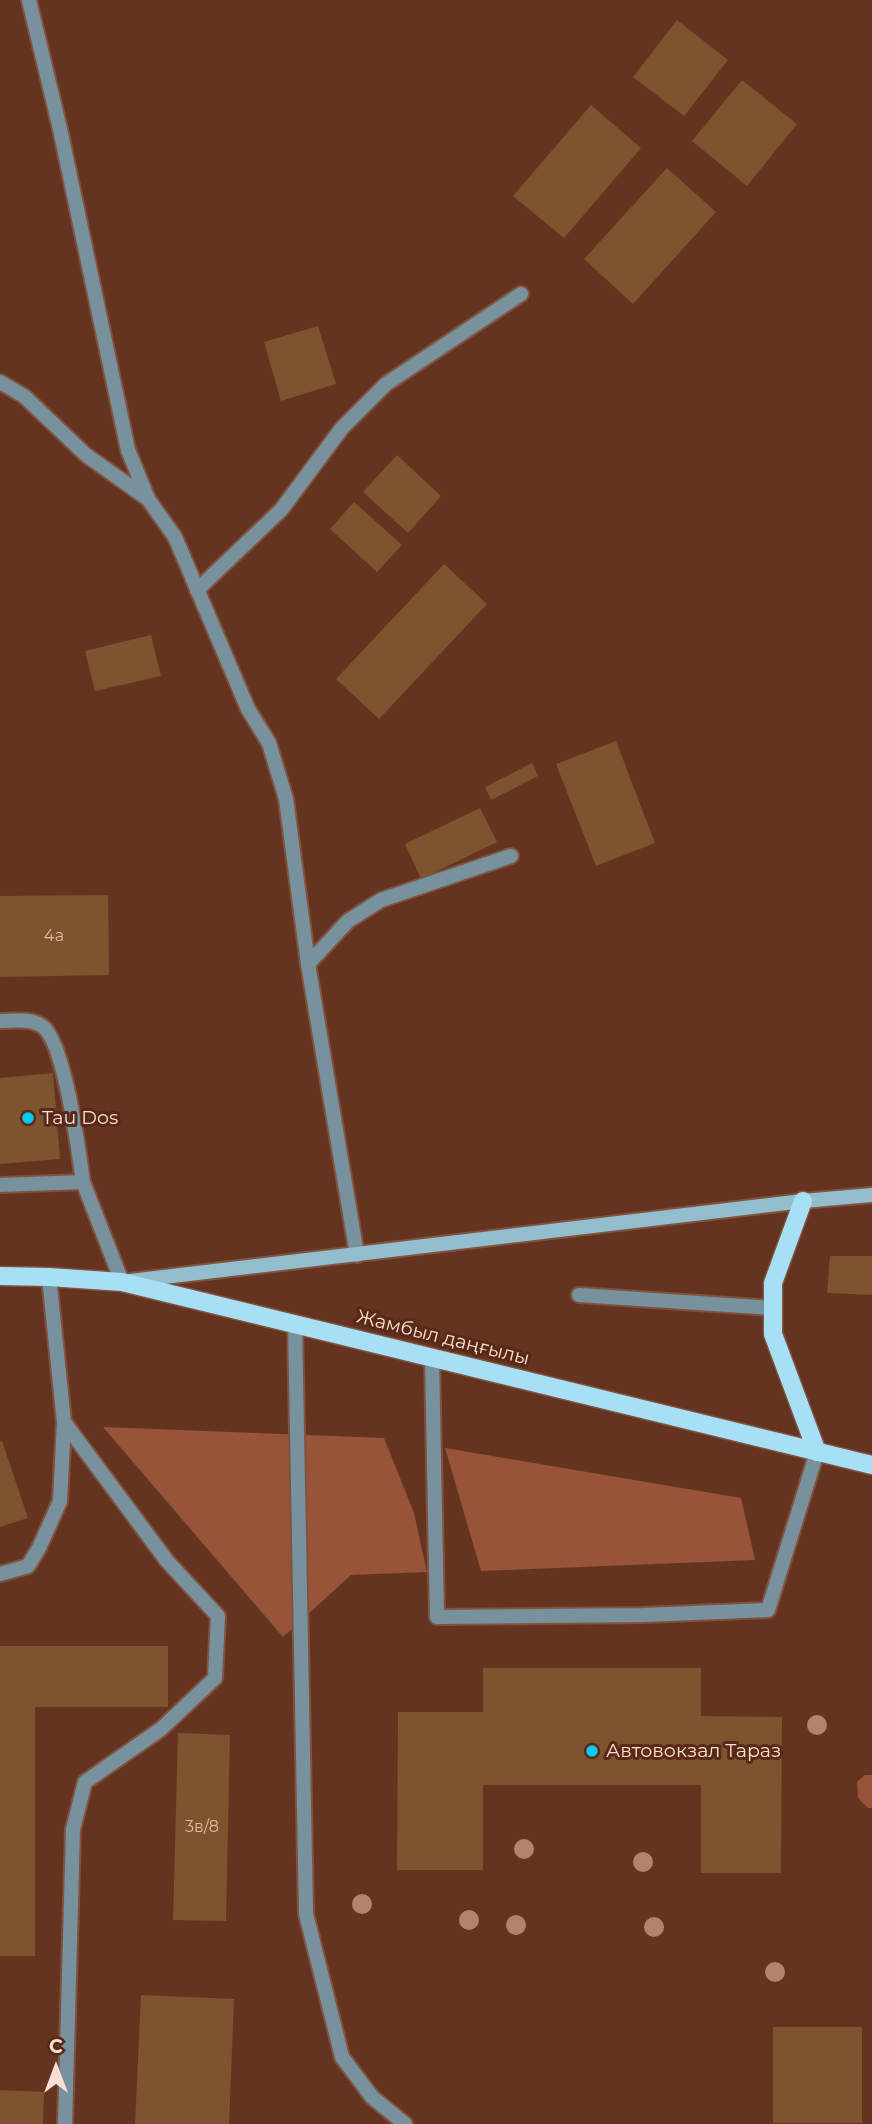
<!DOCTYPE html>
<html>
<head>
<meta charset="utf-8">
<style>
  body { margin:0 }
  #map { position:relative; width:872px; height:2124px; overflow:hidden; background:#643420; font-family:Montserrat,sans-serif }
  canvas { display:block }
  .north { position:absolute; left:21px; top:2033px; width:70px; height:70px; -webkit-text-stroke:5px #582916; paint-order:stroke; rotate:0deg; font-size:19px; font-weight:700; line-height:28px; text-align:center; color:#fdded2 }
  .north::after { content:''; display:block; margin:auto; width:24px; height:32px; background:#fdded2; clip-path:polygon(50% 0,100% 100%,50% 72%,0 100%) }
</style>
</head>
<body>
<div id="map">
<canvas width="872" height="2124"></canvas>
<div class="north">С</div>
</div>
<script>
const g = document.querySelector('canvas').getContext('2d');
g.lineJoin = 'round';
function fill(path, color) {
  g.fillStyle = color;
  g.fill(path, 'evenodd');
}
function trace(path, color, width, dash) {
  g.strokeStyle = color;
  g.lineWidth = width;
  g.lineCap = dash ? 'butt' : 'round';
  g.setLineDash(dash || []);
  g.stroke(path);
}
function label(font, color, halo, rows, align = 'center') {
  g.font = font + ' Montserrat,sans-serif';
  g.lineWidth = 6;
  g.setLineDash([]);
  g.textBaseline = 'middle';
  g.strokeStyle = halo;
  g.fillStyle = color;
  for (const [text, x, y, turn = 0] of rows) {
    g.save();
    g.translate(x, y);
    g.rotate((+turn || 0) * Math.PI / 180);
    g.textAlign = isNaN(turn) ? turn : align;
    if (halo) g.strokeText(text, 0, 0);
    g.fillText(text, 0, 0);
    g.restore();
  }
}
const green = new Path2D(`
  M103 1427 384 1438 414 1513 427 1572 351 1575 283 1637Z
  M445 1448 741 1498 755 1560 481 1571Z
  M865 1775H872V1808H868L858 1798 857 1782Z`);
const building = new Path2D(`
  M677 20 728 60 684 116 633 77Z
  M742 80 797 124 747 186 692 141Z
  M591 105 641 148 564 238 513 196Z
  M667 168 716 212 633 304 584 259Z
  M318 326 336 384 281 401 264 342Z
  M397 455 441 496 408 533 363 492Z
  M354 502 402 545 377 572 330 529Z
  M444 564 487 604 379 719 336 679Z
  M151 635 161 676 95 691 85 651Z
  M616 741 655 843 596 866 556 764Z
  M532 763 538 776 491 800 485 787Z
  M480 808 497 842 421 879 405 844Z
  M108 895 109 975 0 977V896Z
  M53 1073 60 1159 0 1164V1078Z
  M830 1256H872V1295L827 1293Z
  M2 1441 28 1518 0 1527V1442Z
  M0 1646H168V1707H35V1956H0Z
  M483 1668H701V1716L782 1717 781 1873H701V1785H483V1870H397L398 1712H483Z
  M178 1733 230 1735 226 1921 173 1920Z
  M141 1995 234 1999 229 2124H135Z
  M773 2027H862V2123H773Z
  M0 2090 44 2092 43 2124H0Z`);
const service = new Path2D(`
  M0 382 24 396 86 455 148 499
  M197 590 281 510 342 428 386 384 521 294
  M308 964 348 921 381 900 511 856
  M0 1021C14 1021 30 1018 42 1026 64 1040 79 1153 83 1182
  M0 1185 83 1182 122 1282
  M49 1277 64 1422 167 1561 218 1616 215 1678 161 1729 85 1782 73 1829 65 2124
  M579 1295 773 1308
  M295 1324 306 1914 342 2057 372 2097 405 2124
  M432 1357 437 1617 643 1615 768 1610 817 1452
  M0 1574 28 1566 39 1548 60 1501 64 1422`);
const minor = new Path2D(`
  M29 0 60 129 128 450 148 499 175 537 248 709 269 743 286 799 308 964 357 1255`);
const secondary = new Path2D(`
  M130 1281 803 1201 872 1195`);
const primary = new Path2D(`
  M803 1201 773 1283V1334L817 1452
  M0 1276 49 1277 122 1282 872 1465`);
const trees = [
  [817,1725],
  [524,1849],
  [643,1862],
  [362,1904],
  [469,1920],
  [516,1925],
  [654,1927],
  [775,1972]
];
const markers = [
  [28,1118,7,"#04cbf9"],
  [592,1751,7,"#04cbf9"]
];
const numberNames = [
  ["4а",54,936],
  ["3в/8",202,1827]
];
const poiNames = [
  ["Tau Dos",42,1118],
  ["Автовокзал Тараз",606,1751]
];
const streetNames = [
  ["Жамбыл даңғылы",443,1338,14]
];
fill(green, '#975438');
fill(building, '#7d542e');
trace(service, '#805340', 18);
trace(minor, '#805340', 18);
trace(secondary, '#805340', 18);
trace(primary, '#805340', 21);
trace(service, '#77929c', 14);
trace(minor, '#77929c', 14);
trace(secondary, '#92bece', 14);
trace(primary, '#a7e0f4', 18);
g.fillStyle = '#b4826e';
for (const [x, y] of trees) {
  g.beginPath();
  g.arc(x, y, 10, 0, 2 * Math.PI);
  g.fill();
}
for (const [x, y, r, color] of markers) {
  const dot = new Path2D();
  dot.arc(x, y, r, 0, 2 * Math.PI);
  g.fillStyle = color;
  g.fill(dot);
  trace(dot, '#582916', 2.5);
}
label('16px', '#ddbca9', null, numberNames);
label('19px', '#fdded2', '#582916', poiNames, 'left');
label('19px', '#fdded2', '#582916', streetNames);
</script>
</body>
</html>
